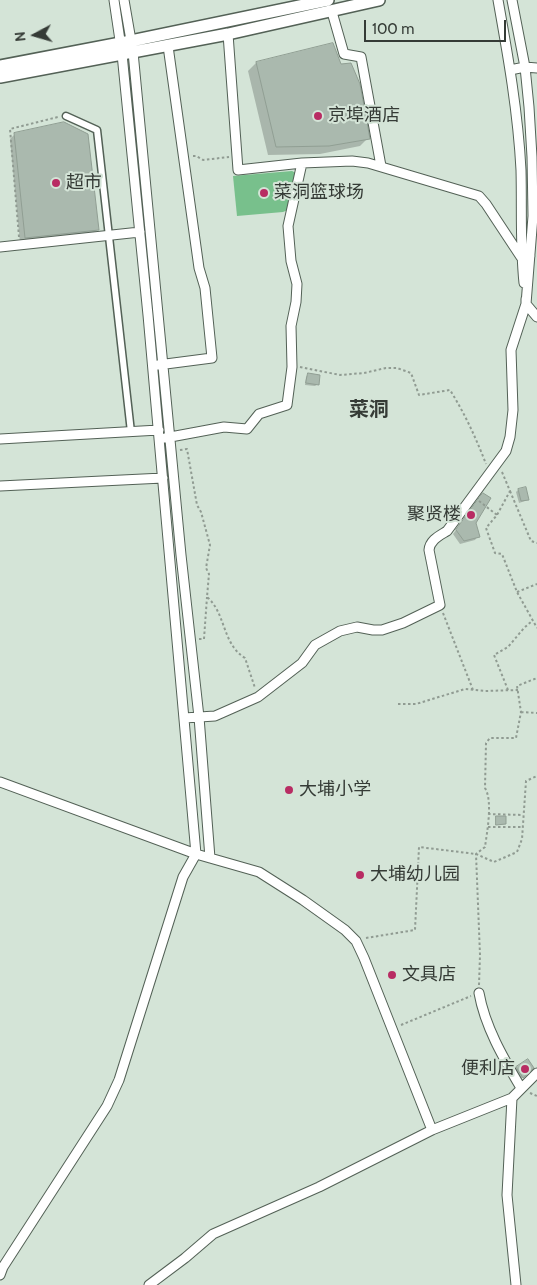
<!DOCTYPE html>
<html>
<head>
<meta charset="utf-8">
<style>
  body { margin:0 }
  #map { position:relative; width:537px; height:1285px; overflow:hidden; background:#d4e4d7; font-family:Cabin,sans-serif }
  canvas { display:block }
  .north { position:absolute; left:10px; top:10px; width:50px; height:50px; -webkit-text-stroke:4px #d4e4d7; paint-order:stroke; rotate:264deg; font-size:14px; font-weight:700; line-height:20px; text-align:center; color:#353b36 }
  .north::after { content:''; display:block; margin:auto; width:18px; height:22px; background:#353b36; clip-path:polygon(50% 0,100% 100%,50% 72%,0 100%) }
  .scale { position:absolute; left:364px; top:20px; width:142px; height:22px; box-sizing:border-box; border:2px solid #353b36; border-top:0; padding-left:6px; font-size:15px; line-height:18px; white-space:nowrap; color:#353b36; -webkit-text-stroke:4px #d4e4d7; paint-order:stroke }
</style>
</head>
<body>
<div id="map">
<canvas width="537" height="1285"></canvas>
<div class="north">N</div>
<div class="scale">100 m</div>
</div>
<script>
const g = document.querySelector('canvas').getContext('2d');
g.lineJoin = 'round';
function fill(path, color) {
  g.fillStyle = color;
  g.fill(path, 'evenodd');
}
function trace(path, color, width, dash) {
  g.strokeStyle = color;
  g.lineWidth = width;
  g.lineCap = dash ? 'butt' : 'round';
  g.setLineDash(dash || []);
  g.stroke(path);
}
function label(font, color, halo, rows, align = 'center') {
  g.font = font + ' Cabin,"Noto Sans SC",sans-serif';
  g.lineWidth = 4;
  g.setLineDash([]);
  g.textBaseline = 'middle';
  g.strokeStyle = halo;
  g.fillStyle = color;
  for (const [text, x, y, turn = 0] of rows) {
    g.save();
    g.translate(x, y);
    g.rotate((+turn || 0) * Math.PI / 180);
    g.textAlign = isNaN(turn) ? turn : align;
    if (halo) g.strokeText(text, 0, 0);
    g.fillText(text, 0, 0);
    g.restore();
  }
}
const green = new Path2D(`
  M292 171 298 174 288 210 283 212 237 216 233 176Z`);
const shadow = new Path2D(`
  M332 45 368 138 360 146 320 154 268 155 248 71 256 63Z
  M15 134 97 230 92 235 20 243 10 139Z
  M308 374 318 384 315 386 305 385 306 377Z
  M518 490 528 499 525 501 519 503 516 492Z
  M480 498 475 522 478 536 475 540 460 544 453 534Z
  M517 1068H532L520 1080 514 1070Z`);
const building = new Path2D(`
  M333 43 341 64 351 63 360 84 370 139 329 146 276 147 256 62Z
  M64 122 88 134 99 230 25 238 14 133Z
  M308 373 320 375 319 385 306 383Z
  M526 487 529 500 521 501 518 489Z
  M483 493 491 498 476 523 480 537 464 541 456 530Z
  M496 816H506V824L496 825Z
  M528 1059 534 1068 523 1078 516 1067Z`);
const path = new Path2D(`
  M193 156H196L203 160 229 157
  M19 237 10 129 58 117
  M300 367 340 375 364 373 386 368H397L411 373 419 395 450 390C465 414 476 438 486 464
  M180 450 187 449 197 505 201 512 210 545 206 568 209 574 207 597C226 613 222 644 245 658L255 688
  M502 472 510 491 497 515 486 528 495 553 502 554 517 592 537 628
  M510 491 531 541 537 543
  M479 501 497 515
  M517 592 537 584
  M443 613 473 690
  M199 639H204L207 597
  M508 690 494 655 508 647 524 628 532 621
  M398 704H416L465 689 485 691 518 690
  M521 712 537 713
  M488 814 523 815
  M488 827H522
  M366 938 415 930 419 847 476 854 494 862 517 852 522 839 526 781 537 776
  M479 985 480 955 476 854 485 847C487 832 493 801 485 788L486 743 490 738H516L521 712 517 686 537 678
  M401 1025 471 996
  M530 1093 537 1096`);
const pedestrian = new Path2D(`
  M66 116 97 130 131 432`);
const minor = new Path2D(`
  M124 0 133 52 181 555 199 717 210 858
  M498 0C508 56 518 112 521 170 522 208 520 245 524 283
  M332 12 344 54 361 57 381 166
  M228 34 238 170 302 163 352 161 368 163 479 196 486 204 521 257 530 256
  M510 70 525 67 537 68
  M0 247 140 232
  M526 299V304L537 317
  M158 365 212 358 205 288 199 268 168 46
  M165 438 224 427 247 429 259 414 287 405 292 367 291 326 296 302 297 284 291 261 288 226 302 163
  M0 439 159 430
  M0 486 163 478
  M184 718 215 716 258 697 302 663 315 645 340 631 357 627 373 630H382L403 623 440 605 429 550C430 540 439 536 447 531L506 451 510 437 513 410 511 350 526 304 533 216 532 157 529 107 525 67 512 0
  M0 782 196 854 259 872 303 900 345 930 356 941 364 958 432 1130 512 1098 537 1073
  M479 993C485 1027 504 1059 521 1088
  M512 1098 507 1195 516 1285
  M0 1275 3 1267 107 1106 119 1080 183 877 196 854 148 315 122 54 114 0
  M149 1285 185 1258 213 1234 319 1187 432 1130`);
const tertiary = new Path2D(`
  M0 66 131 41 328 0
  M0 77 228 34 379 0`);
const markers = [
  [318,116,5,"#b82c63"],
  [56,183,5,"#b82c63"],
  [264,193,5,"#b82c63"],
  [471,515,5,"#b82c63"],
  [289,790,5,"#b82c63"],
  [360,875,5,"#b82c63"],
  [392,975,5,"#b82c63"],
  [525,1069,5,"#b82c63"]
];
const poiNames = [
  ["京埠酒店",328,116],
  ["超市",66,183],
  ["菜洞篮球场",274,193],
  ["聚贤楼",461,515,"right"],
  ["大埔小学",299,790],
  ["大埔幼儿园",370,875],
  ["文具店",402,975],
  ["便利店",515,1069,"right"]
];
const quarterNames = [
  ["菜洞",369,410]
];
fill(green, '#78c08c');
fill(shadow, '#0003');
fill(building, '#aab9ae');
trace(building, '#909e93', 1);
trace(pedestrian, '#536156', 9);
trace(minor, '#536156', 11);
trace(tertiary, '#536156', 14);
trace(path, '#909b92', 2, [2.5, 2.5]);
trace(pedestrian, '#fff', 6);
trace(minor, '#fff', 9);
trace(tertiary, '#fff', 11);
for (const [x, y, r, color] of markers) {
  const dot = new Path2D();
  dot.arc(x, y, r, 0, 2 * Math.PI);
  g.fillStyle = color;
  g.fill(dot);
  trace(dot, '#d4e4d7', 2);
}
label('18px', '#353b36', '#d4e4d7', poiNames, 'left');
label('bold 20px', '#353b36', '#d4e4d7', quarterNames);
</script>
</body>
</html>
